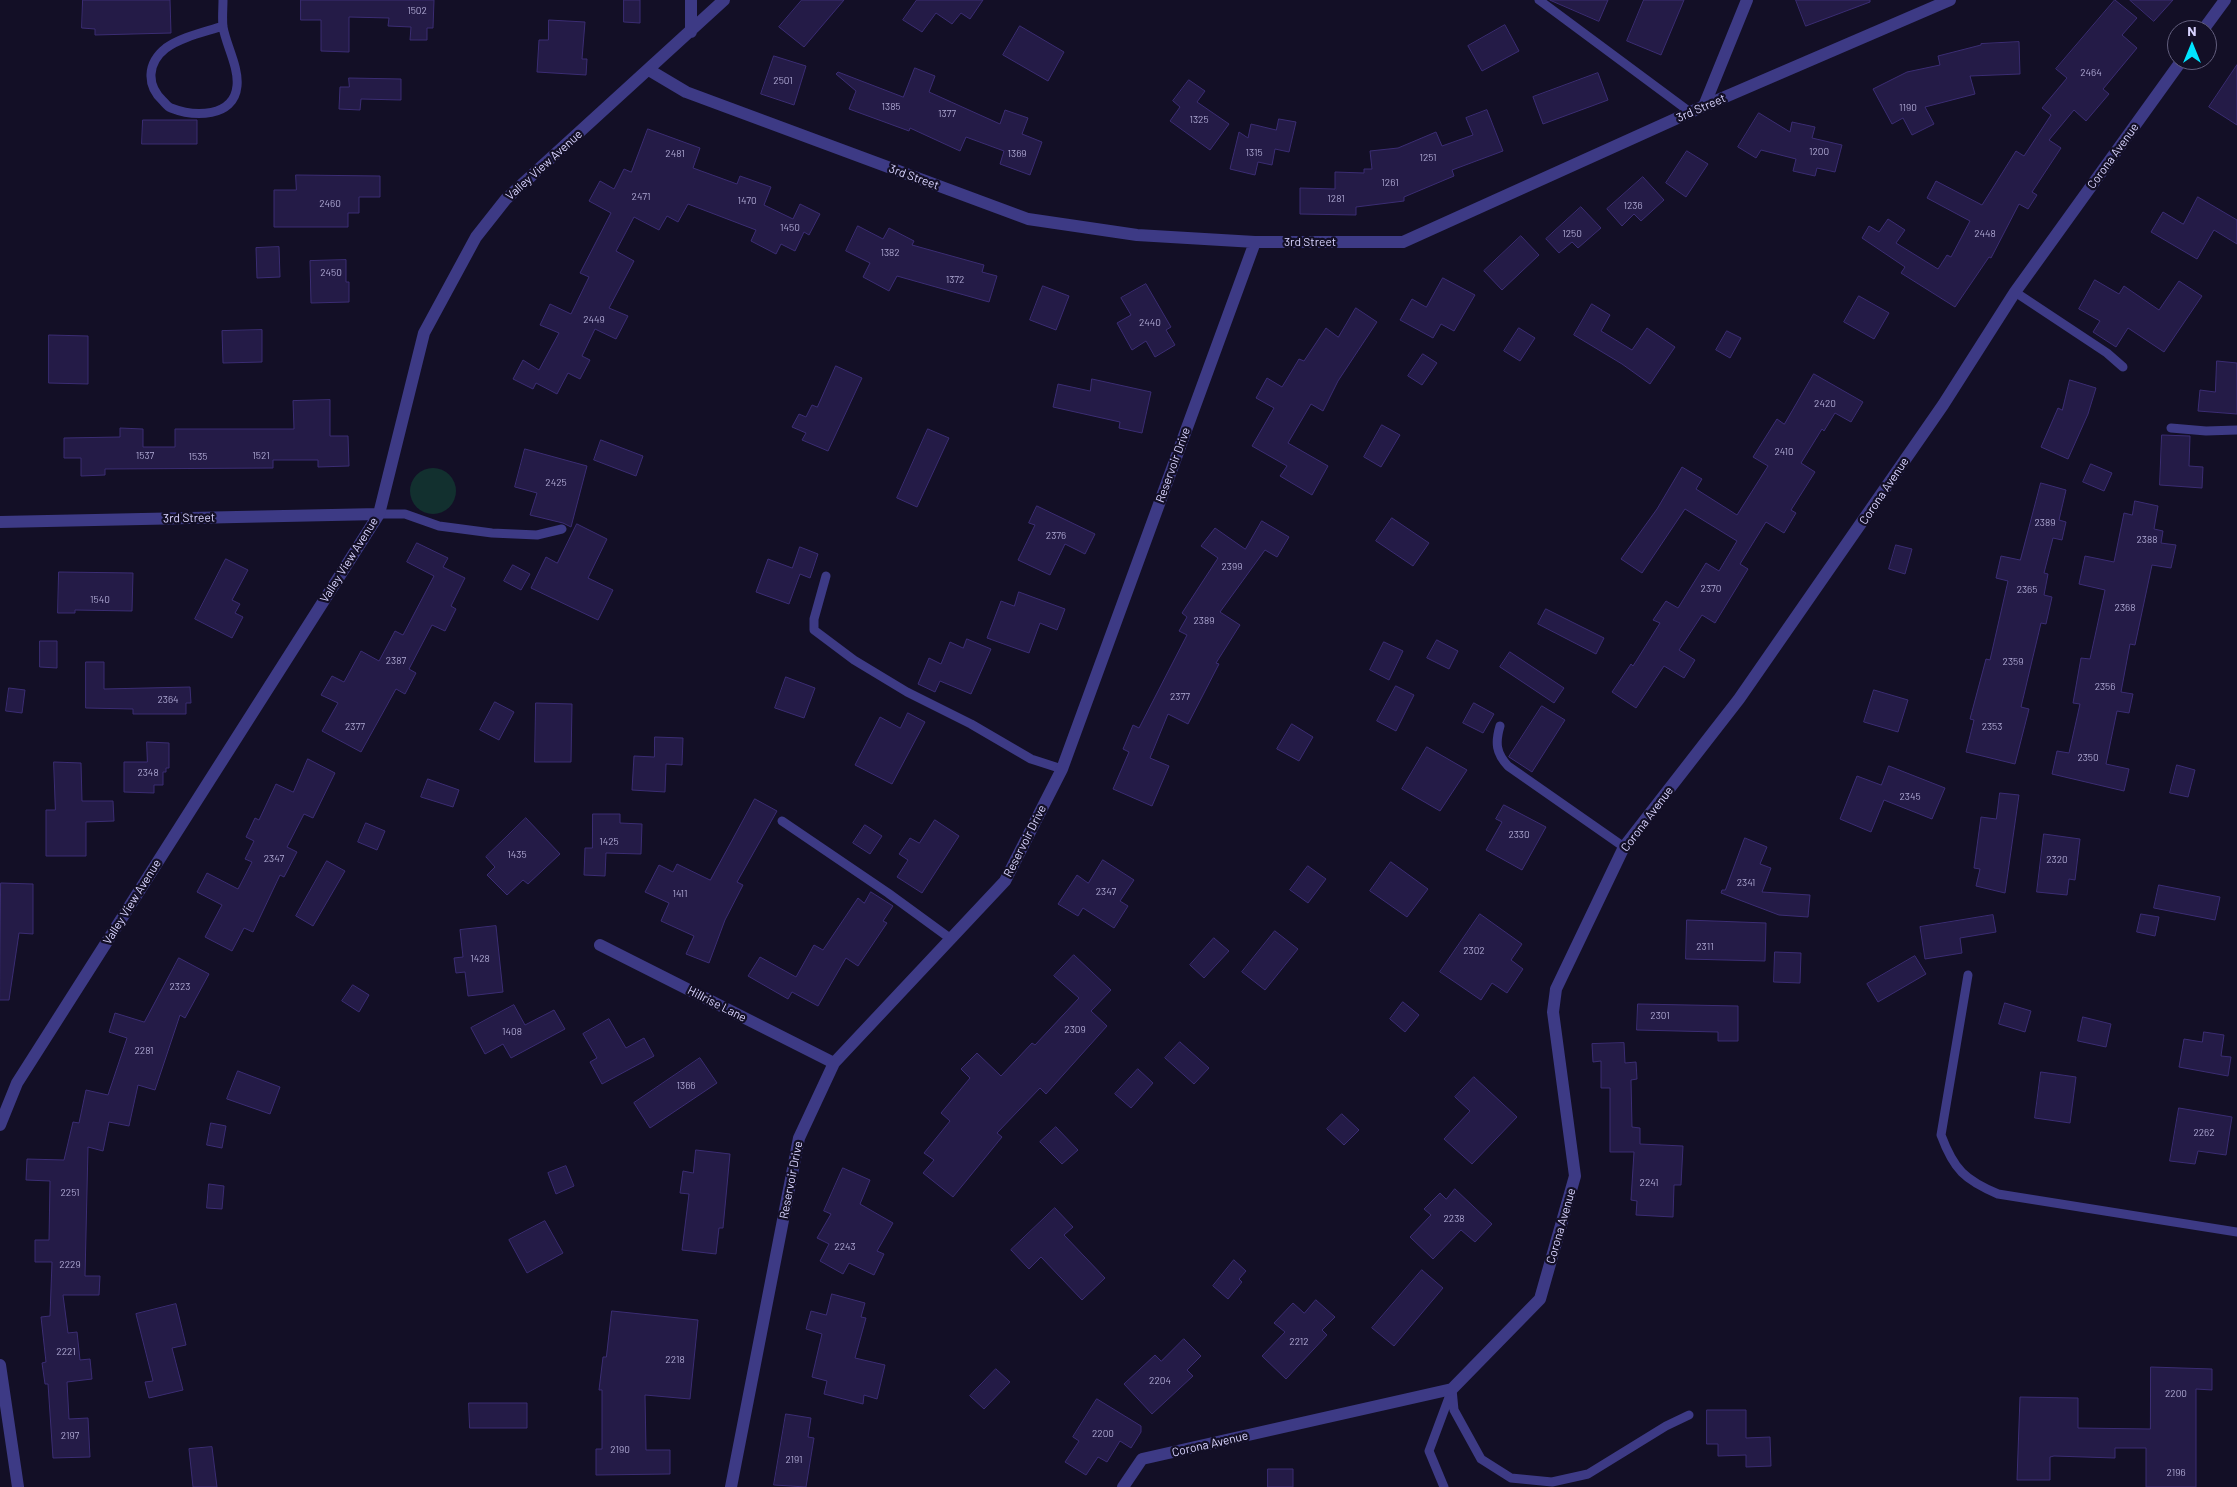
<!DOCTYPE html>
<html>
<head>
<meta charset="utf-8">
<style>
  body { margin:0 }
  #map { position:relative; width:2237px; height:1487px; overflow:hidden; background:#130f26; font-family:Barlow,sans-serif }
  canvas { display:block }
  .north { position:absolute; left:2167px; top:20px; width:50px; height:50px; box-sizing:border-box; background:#130f26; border:1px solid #625e7d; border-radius:50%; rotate:0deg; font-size:14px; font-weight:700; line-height:20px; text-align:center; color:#d9d4ff }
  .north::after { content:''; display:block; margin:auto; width:18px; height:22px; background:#00e5ff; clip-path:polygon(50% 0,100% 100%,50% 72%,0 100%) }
</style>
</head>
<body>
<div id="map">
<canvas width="2237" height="1487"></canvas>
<div class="north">N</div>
</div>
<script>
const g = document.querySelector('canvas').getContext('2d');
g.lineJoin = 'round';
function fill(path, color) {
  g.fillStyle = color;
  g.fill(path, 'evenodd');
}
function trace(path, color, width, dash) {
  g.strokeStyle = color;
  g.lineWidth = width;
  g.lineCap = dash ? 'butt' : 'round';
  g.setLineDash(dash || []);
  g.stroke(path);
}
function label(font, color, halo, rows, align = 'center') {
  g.font = font + ' Barlow,sans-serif';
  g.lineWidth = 4.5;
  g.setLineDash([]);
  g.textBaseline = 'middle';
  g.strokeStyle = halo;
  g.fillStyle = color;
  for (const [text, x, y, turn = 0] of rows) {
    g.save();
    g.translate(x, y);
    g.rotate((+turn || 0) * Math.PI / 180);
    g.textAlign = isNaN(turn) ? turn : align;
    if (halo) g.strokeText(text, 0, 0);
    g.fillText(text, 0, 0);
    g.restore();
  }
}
const green = new Path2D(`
  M410 491a23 23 0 1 1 46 0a23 23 0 1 1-46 0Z`);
const building = new Path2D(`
  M83 0H170L171 33 95 35V29L82 28Z
  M301 0H434L433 28H427V40H410L411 27 388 26 389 18 349 17V52L321 51V20H301Z
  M624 0H640V23L624 22Z
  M802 0H844L804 47 779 27Z
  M917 0H983L970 19 961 13 952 24 936 13 922 32 903 20Z
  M1550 0H1608L1599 21Z
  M1644 0H1684L1661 55 1627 41Z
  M1796 0H1870V2L1806 26Z
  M2115 0 2137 18 2122 35 2137 48 2103 89 2109 94 2086 121 2074 110 2049 140 2061 148 2032 192 2037 195 2028 209 2019 204 1991 258 1989 257 1955 307 1901 273 1905 267 1862 238 1869 226 1879 232 1888 219 1905 230 1896 243 1938 269 1947 255 1951 257 1970 221 1927 198 1936 181 1982 205 2016 151 2024 156 2051 115 2042 108 2067 78 2056 69Z
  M2130 0H2173L2154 21Z
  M549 20 585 22 582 59H587L586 75 537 72 539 40H548Z
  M1505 25 1519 51 1482 71 1468 46Z
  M1020 26 1064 52 1048 81 1003 55Z
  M2019 42 2020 74 1970 76 1975 94 1925 107 1934 124 1912 135 1903 118 1892 124 1873 89 1907 72 1940 65 1938 56 1981 45V44Z
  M774 56 806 66 794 105 761 94Z
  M2237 65V125L2209 107Z
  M915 68 935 76 929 92 1000 124 1005 110 1028 118 1022 134 1042 142 1030 175 1000 164 1004 151 966 137 960 151 910 128 909 131 849 109 856 91 836 74 838 72 903 97Z
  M1598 73 1608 100 1543 124 1533 97Z
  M349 78 401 79V100L361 99 360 110 339 109 340 87H349Z
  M1189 80 1205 91 1197 102 1229 124 1210 150 1170 121 1180 107 1173 101Z
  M1487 110 1503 151 1452 170 1454 176 1404 197V201L1356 207V215L1300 214V188L1335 189V172L1364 173V169H1372L1370 151 1398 148 1436 132 1442 146 1473 135 1466 118Z
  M1759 113 1790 132 1792 122 1815 127 1812 138 1842 145 1835 172 1817 168 1815 176 1793 171 1796 159 1761 150 1756 158 1738 147Z
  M1279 119 1296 122 1289 152 1275 149 1272 165 1258 162 1255 175 1230 169 1239 132 1248 138 1251 124 1276 130Z
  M143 120H197V144H142Z
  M648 129 700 148 693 168 737 184 740 176 771 187 764 205 793 219 800 204 820 214 809 235 804 232 795 251 781 244 776 254 751 241 756 230 688 204 678 222 667 216 659 230 634 217 616 251 634 261 609 308 628 316 616 339 595 329 582 356 590 360 580 379 568 373 557 394 536 383 533 389 513 379 523 360 539 370 559 333 540 325 550 304 571 314 589 277 580 273 611 213 589 201 600 181 614 189 624 169 631 172Z
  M1687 151 1708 164 1686 197 1666 183Z
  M296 175 380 176V197H359V213H348V227H274V190H296Z
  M1643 177 1664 200 1641 221 1634 214 1622 226 1607 209Z
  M2198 197 2237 220V244L2214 230 2197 259 2151 232 2163 212 2183 224Z
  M1581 207 1601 228 1578 248 1572 242 1559 253 1546 239Z
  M858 226 883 239 889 228 914 241 912 245 984 265 982 272 997 276 989 302 897 276 889 291 863 277 870 263 846 251Z
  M1521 236 1539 255 1502 290 1484 271Z
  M279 247 280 277 257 278 256 248Z
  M346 260V282H349V302L311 303 310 261Z
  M1443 278 1475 295 1454 331 1441 324 1433 338 1400 320 1412 299 1426 307Z
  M2095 280 2119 294 2124 286 2159 310 2179 281 2202 296 2164 352 2128 328 2116 347 2093 332 2100 321 2079 309Z
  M1146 284 1171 327 1166 330 1175 345 1155 357 1146 341 1132 350 1117 323 1131 315 1121 298Z
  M1043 286 1069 296 1056 330 1030 320Z
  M1859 296 1889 313 1874 339 1844 322Z
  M1592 304 1610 315 1601 331 1632 350 1647 328 1675 347 1650 384 1622 364 1574 335Z
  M1356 308 1377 322 1338 381 1323 411 1311 404 1288 443 1328 466 1312 495 1280 476 1287 466 1252 446 1274 408 1256 398 1267 378 1282 387 1299 359 1304 361 1326 328 1338 337Z
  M1519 328 1535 338 1520 361 1504 351Z
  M262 330V362L223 363 222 331Z
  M1727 331 1741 338 1730 358 1716 350Z
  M49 335 88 336V384L49 383Z
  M1423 354 1437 363 1422 385 1408 376Z
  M2217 361 2237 363V414L2198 411 2200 390 2215 392Z
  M836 366 862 378 828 451 802 440 806 433 792 427 799 414 806 417 812 405 817 407Z
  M1814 374 1863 402 1851 422 1835 413 1824 431 1822 429 1801 463 1815 472 1791 510 1796 513 1784 533 1766 522 1740 564 1748 569 1715 623 1702 615 1679 650 1695 660 1684 678 1664 666 1636 708 1612 692 1631 664 1633 666 1660 623 1653 620 1666 601 1678 608 1706 563 1719 571 1737 541 1685 509 1642 573 1621 559 1657 509 1682 467 1702 479 1696 489 1737 515 1768 466 1753 457 1777 419 1784 424Z
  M1092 379 1151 392 1142 433 1119 428 1120 422 1053 407 1058 384 1090 391Z
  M2070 380 2096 388 2088 414 2068 459 2041 447 2058 408 2062 410Z
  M330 400V436H348L349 466 318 467V460H273V468L105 469V475L81 476V458H64V438L120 437V428L143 429V447H175V429H294L293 401Z
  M1382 425 1400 435 1381 467 1364 457Z
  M928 429 949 438 917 507 897 498Z
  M2162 435 2190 436 2189 466 2203 467 2202 488 2160 485Z
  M601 440 643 456 636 476 594 460Z
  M525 449 587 466 571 527 563 523 530 515 537 493 515 487Z
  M2091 464 2112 473 2104 491 2083 482Z
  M2041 483 2066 490 2059 520 2066 522 2062 540 2053 538 2044 573 2048 574 2044 595 2052 597 2046 624 2041 623 2021 707 2029 709 2015 764 1966 752 1974 720 1970 719 1986 659 1990 660 2008 581 1996 578 2001 556 2020 560Z
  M2135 501 2158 506 2154 529 2163 531 2161 543 2176 545 2171 568 2152 565 2135 645 2130 644 2121 692 2133 694 2129 713 2117 711 2106 764 2129 769 2124 791 2052 774 2057 751 2069 753 2080 704 2073 703 2081 658 2090 659 2105 590 2079 584 2085 556 2114 562 2124 513 2132 515Z
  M1037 506 1095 534 1085 554 1065 544 1050 575 1018 560 1035 525 1029 523Z
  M1392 518 1429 543 1413 566 1376 541Z
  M1262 521 1289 537 1277 557 1265 550 1220 612 1240 625 1216 663 1219 664 1188 724 1168 714 1150 758 1169 766 1152 806 1113 789 1129 752 1123 749 1133 725 1139 728 1187 635 1179 631 1187 617 1182 613 1218 558 1201 546 1215 528 1245 549Z
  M577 524 607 539 588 578 613 590 598 620 531 588 546 557 557 563Z
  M417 543 448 558 443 567 465 578 451 606 456 609 445 631 432 625 409 669 416 673 405 694 396 689 361 752 322 731 338 703 321 695 332 676 344 682 361 651 379 661 395 631 403 635 434 576 407 562Z
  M1896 545 1912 549 1905 574 1889 569Z
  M800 547 818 554 810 578 800 574 789 604 756 592 768 559 792 568Z
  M226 559 248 570 232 600 240 604 235 613 243 617 232 638 195 619Z
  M513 565 530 574 521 590 504 581Z
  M59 572 133 573 132 611 75 610V613H58Z
  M1019 592 1065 609 1057 630 1040 623 1029 653 987 638 1001 601 1014 606Z
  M1546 609 1604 638 1596 654 1538 624Z
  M967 639 991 649 971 694 940 681 935 692 918 684 929 658 941 664 950 642 963 648Z
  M1437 640 1458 651 1449 669 1427 658Z
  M40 641H57V668L40 667Z
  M1384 642 1403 651 1389 680 1370 670Z
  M1510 652 1564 688 1554 703 1500 667Z
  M86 662H104V689L190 687 191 703H186V714H133V709L86 708Z
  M786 677 815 688 804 718 775 708Z
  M1396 686 1414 695 1396 731 1377 721Z
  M9 688 25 690 22 713 6 711Z
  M1874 690 1908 700 1898 732 1864 722Z
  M495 702 514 712 499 740 480 730Z
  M536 703 572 704 571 762H535Z
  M1474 703 1494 714 1483 733 1463 723Z
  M1542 706 1565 720 1532 772 1509 757Z
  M908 713 925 722 892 784 855 765 880 717 900 728Z
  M1292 724 1313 737 1299 761 1277 749Z
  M655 737 683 738 682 765 666 764 665 792 632 790 634 756 654 757Z
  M147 742 169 743V768H166V772H163V785H154V793L124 792V762H147Z
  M1427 747 1467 770 1440 811 1402 789Z
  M308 759 335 773 313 818 304 814 287 847 297 852 284 877 280 875 253 932 244 928 232 951 205 937 222 905 197 892 207 873 238 889 252 862 245 859 254 841 246 837 255 818 259 820 276 784 293 792Z
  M54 762 81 763 82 801H113L114 821 86 822V856H46V810H55Z
  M2177 765 2195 770 2188 797 2170 793Z
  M1889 766 1945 788 1932 819 1884 800 1871 832 1840 819 1857 776 1881 785Z
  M428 779 459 790 453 807 421 797Z
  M2000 793 2019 795 2005 893 1976 886 1980 869 1974 868 1981 817 1996 819Z
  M755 799 777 811 737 882 743 885 725 920 709 963 686 954 694 936 661 921 669 903 645 892 659 865 673 872 677 864 710 880Z
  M1504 805 1546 827 1522 870 1486 850 1502 822 1496 819Z
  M593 814H620V823L642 824 641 854 606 853 605 876 584 875 585 848H592Z
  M526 818 560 854 528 884 523 880 507 895 487 875 495 867 486 857Z
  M935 820 959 836 922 893 897 877 908 860 899 854 910 838 919 843Z
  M366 823 385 831 377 850 358 842Z
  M865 825 882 836 870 854 853 843Z
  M2044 834 2080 839 2075 880 2069 879 2067 895 2037 892Z
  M1745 838 1767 847 1760 864 1771 868 1762 892 1810 895 1808 917 1779 915 1721 893 1722 890H1725Z
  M1103 860 1134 880 1120 901 1128 906 1114 928 1083 908 1078 916 1058 904 1077 875 1088 883Z
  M327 861 345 871 313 926 296 916Z
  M1391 862 1428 889 1407 917 1370 891Z
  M1308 866 1326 879 1308 903 1290 890Z
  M1 883 33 884V934L19 933 9 1000H0Z
  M2159 885 2220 897 2215 920 2154 908Z
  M871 892 893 906 883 921 887 923 858 966 846 958 818 1006 792 992 788 999 748 976 760 957 796 977 814 945 823 950 858 898 864 903Z
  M1480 914 1522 944 1511 960 1523 969 1507 993 1492 983 1481 1000 1440 972Z
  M2141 914 2159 917 2155 936 2137 932Z
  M1993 915 1996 932 1960 938 1962 953 1925 959 1920 927Z
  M1687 920 1766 923 1765 961 1686 959Z
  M496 926 503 992 468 996 465 972 456 973 454 958 463 957 460 930Z
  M1275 931 1298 949 1265 990 1242 972Z
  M1214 938 1229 951 1204 978 1190 965Z
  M1775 952 1801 953 1800 983 1774 982Z
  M1074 955 1111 990 1091 1011 1107 1026 1046 1094 1040 1088 997 1133 1002 1137 953 1197 923 1173 934 1160 924 1153 950 1121 941 1113 970 1078 961 1069 977 1053 1001 1076 1032 1043 1035 1045 1079 998 1054 976Z
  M1915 956 1926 974 1878 1002 1867 984Z
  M179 958 209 974 185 1018 180 1015 155 1090 138 1085 129 1126 109 1122 103 1151 88 1147 85 1276H100L99 1295H63L68 1333 77 1332 80 1360 90 1359 92 1379 67 1382 69 1419 88 1418 90 1457 53 1458 48 1384H45L42 1363 46 1362 41 1317 50 1316 52 1262H35V1240H49L50 1181 26 1180 27 1159 64 1160 73 1122 79 1123 86 1090 108 1095 127 1038 109 1032 115 1013 144 1022Z
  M353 985 369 995 359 1012 342 1001Z
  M1403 1002 1419 1015 1405 1032 1390 1019Z
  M2005 1003 2031 1011 2025 1032 1999 1024Z
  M1638 1004 1738 1006V1041H1718V1032L1637 1030Z
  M514 1005 525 1025 554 1010 565 1029 511 1058 503 1044 485 1054 471 1028Z
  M2083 1017 2111 1024 2106 1047 2078 1041Z
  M609 1019 626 1048 644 1038 654 1056 602 1084 590 1062 597 1058 583 1034Z
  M2204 1032 2224 1035 2221 1056 2231 1057 2228 1076 2179 1067 2184 1039 2202 1042Z
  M1180 1042 1209 1068 1194 1084 1165 1058Z
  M1624 1043 1625 1063 1636 1062 1637 1079 1631 1080 1632 1127 1640 1128V1144L1683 1146 1681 1185H1674L1673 1217 1636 1215 1637 1201 1631 1200 1634 1152H1610V1088H1601V1061L1593 1062 1592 1044Z
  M700 1058 717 1083 650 1128 634 1103Z
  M1138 1069 1153 1083 1131 1108 1115 1094Z
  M238 1071 280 1087 270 1114 227 1099Z
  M2041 1072 2076 1077 2070 1123 2035 1118Z
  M1474 1077 1517 1117 1472 1164 1444 1139 1470 1111 1455 1097Z
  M2179 1108 2232 1117 2226 1155 2198 1151 2195 1164 2170 1161Z
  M1342 1114 1359 1130 1344 1145 1327 1129Z
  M211 1123 226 1126 222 1148 207 1145Z
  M1056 1127 1078 1150 1062 1164 1040 1142Z
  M696 1150 730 1154 723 1228H719L716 1254 682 1250 689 1194 680 1193 683 1171 693 1173Z
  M566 1166 574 1186 556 1194 548 1173Z
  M843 1168 870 1180 860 1204 893 1223 877 1251 884 1254 874 1275 849 1263 843 1274 820 1261 829 1244 817 1238 831 1214 824 1211Z
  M209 1184 224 1186 222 1209 207 1208Z
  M1455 1189 1492 1224 1475 1242 1461 1230 1433 1259 1410 1237 1431 1215 1424 1209 1440 1193 1446 1199Z
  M1055 1208 1073 1227 1064 1235 1105 1278 1082 1300 1041 1257 1029 1269 1011 1250Z
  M545 1221 563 1253 527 1273 509 1240Z
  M1234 1260 1246 1271 1239 1279 1242 1282 1228 1299 1213 1286Z
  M1422 1270 1443 1288 1394 1346 1372 1328Z
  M832 1294 865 1303 861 1317 866 1318 855 1358 885 1365 877 1399 864 1395 863 1404 824 1394 827 1381 812 1377 822 1334 806 1329 811 1311 826 1315Z
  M1316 1300 1335 1317 1322 1330 1327 1335 1286 1379 1262 1356 1285 1332 1274 1323 1293 1303 1304 1313Z
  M176 1304 186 1345 172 1348 183 1390 149 1398 145 1382 153 1381 136 1314Z
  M612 1311 698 1320 690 1399 645 1395 646 1450H670V1474L596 1475V1449H602V1390H599L603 1357H606Z
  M1184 1339 1201 1356 1187 1370 1193 1376 1152 1414 1124 1384 1155 1355 1161 1361Z
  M2151 1367 2212 1369V1390L2196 1389V1487H2146V1448H2115V1458L2054 1456 2050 1457V1480H2017L2020 1397 2078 1398V1428L2150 1429Z
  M996 1369 1010 1382 984 1409 970 1396Z
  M1097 1399 1141 1426V1432L1131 1448 1120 1441 1107 1462 1098 1457 1086 1475 1065 1462 1079 1441 1073 1437Z
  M469 1403H527V1428H470Z
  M1707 1410H1746V1438L1770 1437 1771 1466 1746 1467V1455L1718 1456V1444H1707Z
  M786 1414 811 1418 808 1437 814 1438 806 1487 774 1485Z
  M212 1447 217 1487H193L189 1449Z
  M1268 1469H1293V1487H1268Z`);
const lane = new Path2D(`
  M1539 0 1690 112
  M223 26C205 32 181 37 166 48 147 63 146 85 163 101 165 103 168 107 171 108 194 117 234 118 237 86 239 67 226 45 223 27 222 19 223 8 223 0
  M2015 292 2107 353 2123 367
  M2171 428 2206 431 2237 430
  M379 514H405L439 526 492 533 537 535 562 529
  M826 576 814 619V630L854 660 907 692 971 724 1031 759 1062 769
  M1500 726C1495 743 1496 753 1508 766L1624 847
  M782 821 888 893 951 939
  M1968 975 1941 1135C1954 1170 1965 1180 1998 1194L2237 1232
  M1452 1389 1454 1410 1481 1459 1511 1478 1552 1482 1588 1474 1666 1426 1689 1415
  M1444 1487 1429 1451 1451 1392`);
const street = new Path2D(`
  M691 0V32
  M2203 30 2225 0
  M649 70 686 92 1028 219 1137 235 1255 242H1403L1704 106 1950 0
  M1704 106 1747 0
  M0 522 379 514
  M600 945 834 1063
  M0 1125 17 1083 379 514 424 333 476 237 506 199 724 0
  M0 1365 18 1487
  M731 1487 799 1138 834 1063 1005 881 1062 769 1255 242
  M1123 1487 1142 1459 1452 1389 1540 1299 1575 1176 1553 1012 1556 989 1624 847 1739 699 1943 405 2015 292 2182 60`);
const numberNames = [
  ["1502",417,11],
  ["2464",2091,73],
  ["2501",783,81],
  ["1385",891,107],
  ["1190",1908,108],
  ["1377",947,114],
  ["1325",1199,120],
  ["1200",1819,152],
  ["1315",1254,153],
  ["2481",675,154],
  ["1369",1017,154],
  ["1251",1428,158],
  ["1261",1390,183],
  ["2471",641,197],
  ["1281",1336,199],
  ["1470",747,201],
  ["2460",330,204],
  ["1236",1633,206],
  ["1450",790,228],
  ["1250",1572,234],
  ["2448",1985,234],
  ["1382",890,253],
  ["2450",331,273],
  ["1372",955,280],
  ["2449",594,320],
  ["2440",1150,323],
  ["2420",1825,404],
  ["2410",1784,452],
  ["1537",145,456],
  ["1521",261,456],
  ["1535",198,457],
  ["2425",556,483],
  ["2389",2045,523],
  ["2376",1056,536],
  ["2388",2147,540],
  ["2399",1232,567],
  ["2370",1711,589],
  ["2365",2027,590],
  ["1540",100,600],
  ["2368",2125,608],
  ["2389",1204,621],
  ["2387",396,661],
  ["2359",2013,662],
  ["2356",2105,687],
  ["2377",1180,697],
  ["2364",168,700],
  ["2377",355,727],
  ["2353",1992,727],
  ["2350",2088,758],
  ["2348",148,773],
  ["2345",1910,797],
  ["2330",1519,835],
  ["1425",609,842],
  ["1435",517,855],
  ["2347",274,859],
  ["2320",2057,860],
  ["2341",1746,883],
  ["2347",1106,892],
  ["1411",680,894],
  ["2311",1705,947],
  ["2302",1474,951],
  ["1428",480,959],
  ["2323",180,987],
  ["2301",1660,1016],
  ["2309",1075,1030],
  ["1408",512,1032],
  ["2281",144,1051],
  ["1366",686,1086],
  ["2262",2204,1133],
  ["2241",1649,1183],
  ["2251",70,1193],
  ["2238",1454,1219],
  ["2243",845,1247],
  ["2229",70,1265],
  ["2212",1299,1342],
  ["2221",66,1352],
  ["2218",675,1360],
  ["2204",1160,1381],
  ["2200",2176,1394],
  ["2200",1103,1434],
  ["2197",70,1436],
  ["2190",620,1450],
  ["2191",794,1460],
  ["2196",2176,1473]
];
const streetNames = [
  ["3rd Street",1701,108,-24],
  ["Corona Avenue",2113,156,-54],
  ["Valley View Avenue",544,165,-42],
  ["3rd Street",914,177,20],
  ["3rd Street",1310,242],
  ["Reservoir Drive",1173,465,-70],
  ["Corona Avenue",1884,491,-56],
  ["3rd Street",189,518,-1],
  ["Valley View Avenue",349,560,-58],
  ["Corona Avenue",1647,819,-53],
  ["Reservoir Drive",1025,841,-63],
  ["Valley View Avenue",132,902,-58],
  ["Hillrise Lane",717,1004,27],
  ["Reservoir Drive",791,1180,-79],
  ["Corona Avenue",1561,1226,-74],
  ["Corona Avenue",1210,1444,-13]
];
fill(green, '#12302f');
fill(building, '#241b47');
trace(building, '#3b2d73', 1);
trace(lane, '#3d3a85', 9);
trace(street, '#3d3a85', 12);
label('10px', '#aca6d1', null, numberNames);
label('12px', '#d9d4ff', '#130f26', streetNames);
</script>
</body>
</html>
